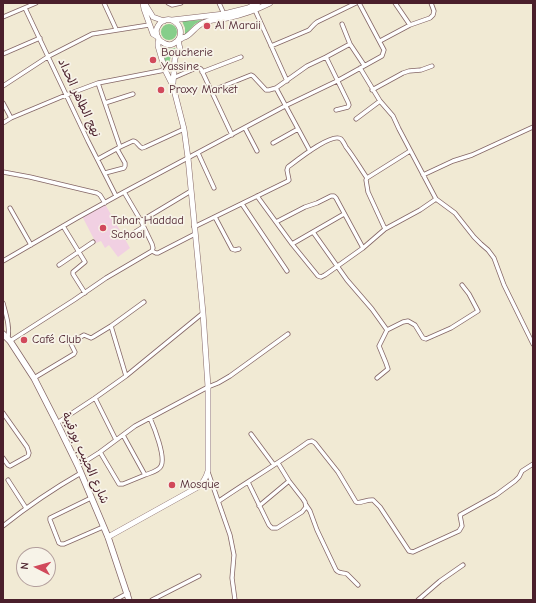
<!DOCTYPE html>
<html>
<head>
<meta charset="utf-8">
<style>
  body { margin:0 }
  #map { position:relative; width:536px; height:603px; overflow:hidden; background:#f1ead4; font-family:"Comic Neue",sans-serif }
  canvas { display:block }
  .frame { position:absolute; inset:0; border:4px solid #4a1f2b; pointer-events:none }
  .north { position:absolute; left:16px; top:547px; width:40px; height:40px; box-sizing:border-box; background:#f7f3e8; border:1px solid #b29e9c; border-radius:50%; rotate:276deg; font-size:11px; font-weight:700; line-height:16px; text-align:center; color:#4a1f2b }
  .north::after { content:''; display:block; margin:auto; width:14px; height:18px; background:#d1495b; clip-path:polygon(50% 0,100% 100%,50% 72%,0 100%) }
</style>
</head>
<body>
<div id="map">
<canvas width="536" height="603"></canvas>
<div class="frame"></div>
<div class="north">N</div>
</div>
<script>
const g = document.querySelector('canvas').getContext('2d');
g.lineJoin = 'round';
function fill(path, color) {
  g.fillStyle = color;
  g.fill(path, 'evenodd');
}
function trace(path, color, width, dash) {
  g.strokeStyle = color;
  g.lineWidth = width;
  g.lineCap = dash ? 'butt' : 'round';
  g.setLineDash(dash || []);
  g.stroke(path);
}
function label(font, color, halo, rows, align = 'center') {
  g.font = font + ' "Comic Neue","Playpen Sans Arabic",sans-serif';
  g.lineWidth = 3.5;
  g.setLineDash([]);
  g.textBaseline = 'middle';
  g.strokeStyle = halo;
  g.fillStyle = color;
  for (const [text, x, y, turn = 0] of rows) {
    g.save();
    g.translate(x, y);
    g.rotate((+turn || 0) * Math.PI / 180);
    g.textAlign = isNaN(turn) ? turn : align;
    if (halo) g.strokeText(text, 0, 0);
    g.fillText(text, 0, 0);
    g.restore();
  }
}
const built = new Path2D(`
  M105 204 130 248 118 257 109 245 105 248 101 241 96 243 82 216Z`);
const green = new Path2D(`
  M202 20 195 24 185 35V28L182 21Z
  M161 32a8 8 0 1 1 16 0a8 8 0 1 1-16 0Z
  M161 48 167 49 176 48 170 59 168 69Z`);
const street = new Path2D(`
  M104 3 116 29
  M168 3 172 5 181 3
  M219 3 224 14
  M395 3 410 25
  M25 8 88 141 116 196
  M255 10 287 81
  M3 17 36 3
  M380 41 410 25 430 18 433 15 434 11 431 3
  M350 44 364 65
  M271 46 309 30C312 27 314 24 317 22L356 3
  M3 54 40 38
  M326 57 350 44 342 24
  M360 68 380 101 393 116 399 129 436 199 455 213 474 237 481 244 488 250 494 258 504 285 533 344
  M202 72 241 57
  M173 78 196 68H199L201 69 232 135
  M3 86 49 56 92 34 149 25
  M276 88 310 151
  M372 90 403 73 409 71 421 70 432 66
  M211 91 251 75 253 76 266 90H269L276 88 307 66 326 57 348 102 349 105 348 107 336 110
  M3 103 11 118
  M105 103 133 94
  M356 119 380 101
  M3 123 11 118 66 95 98 83 165 70
  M245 128 257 151
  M273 143 298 129
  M120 147 133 141C137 141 138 146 142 148L145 147 184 129
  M198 153 214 188
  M98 159 120 147 98 83
  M3 172 30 177 97 193 100 195 105 203
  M105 173 124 168 125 166V163L117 149
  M423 175 453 161 472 155 533 127
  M257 196 292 244 318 276 321 277 325 275 363 248
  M242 204 287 271
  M10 208 31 245
  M215 217 232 249 235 250 239 249
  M141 221 191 191
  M276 222 305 207 317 203 331 196H334L336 198 363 248 385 229 420 210 436 199
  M63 226 85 262 73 272V274L85 293
  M194 227 288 181 289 180 287 170 288 167C296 161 332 132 341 139 343 141 345 145 346 147 354 157 360 168 367 178
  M385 229 368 192 366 180 367 178 410 151
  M313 232 347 280 372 309 387 330
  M127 237 143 227
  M292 244 344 214
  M152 251 156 253H158L195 234
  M3 261 77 218 124 192 285 106 337 81 382 56 384 50 359 3
  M59 265 93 242
  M3 303C6 315 10 326 8 338
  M111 326 126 376
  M10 341 74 300 106 278 152 251 153 248 152 244 141 221 124 192
  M34 378 74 354 75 352 71 344 72 342 84 335 91 338 93 337 111 326 144 302
  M377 378 388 369 386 363 379 346 387 330 403 322 408 321 415 325 423 338 426 339 451 328 478 311 469 294 462 285
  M95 398 116 440
  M3 413 27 447 29 453 28 456 10 466 8 465 3 458
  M57 423 95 398 126 376 203 313
  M251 434 274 465
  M100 452 119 484H123L145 475 123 435
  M78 466 100 452 135 426 208 387 218 383 230 376 288 334
  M208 472 230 535 234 555 232 578 235 600
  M145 475C150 473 159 471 161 466 166 457 154 427 150 418
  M8 480 26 508
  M248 482 269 525 272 528H277L302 512 306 507 305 502 303 499 289 481 278 463
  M91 498 50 518V520L59 543 61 544H64L103 527
  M219 501C248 481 279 463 308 442L312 441 315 443 338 472 356 502C361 504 367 499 373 500L380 507 409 551 413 552 459 531 462 526 460 515 496 495 515 481 519 477 522 471 533 464
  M306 505 310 511 317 530 336 570C339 574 343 572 347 574L358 585
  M259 506 289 481
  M3 526C28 506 53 489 81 473
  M115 600 128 593
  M152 600 199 576
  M418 600 440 581 463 565`);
const secondary = new Path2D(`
  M143 3 144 9 153 34 158 37
  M145 4 153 17 164 21
  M172 20 224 14 248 8 258 3
  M179 39C186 23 166 12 158 26 156 29 156 34 158 38 161 43 168 46 173 44 176 42 178 40 181 39 183 37 184 38 187 36 193 32 196 26 203 23 210 19 219 20 227 18 242 15 256 10 270 3
  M173 83 175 58 180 49 178 40
  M108 537 198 487C203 483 206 478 208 471V387L203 313 188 158 184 129 173 86 165 70 158 46V42L159 40`);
const primary = new Path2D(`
  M3 334 10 341 34 378 57 423 78 466 108 537 129 600`);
const markers = [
  [207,26,4,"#d1495b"],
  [153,60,4,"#d1495b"],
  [161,90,4,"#d1495b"],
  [103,228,4,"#d1495b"],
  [24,340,4,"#d1495b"],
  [172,485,4,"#d1495b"]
];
const poiNames = [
  ["Al Maraii",215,26],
  ["Boucherie",161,53],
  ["Yassine",161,67],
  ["Proxy Market",169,90],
  ["Tahar Haddad",111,221],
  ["School",111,235],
  ["Café Club",32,340],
  ["Mosque",180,485]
];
const streetNames = [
  ["نهج الطاهر الحداد",79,98,65],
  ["شارع الحبيب بورقيبة",85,458,66]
];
fill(built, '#f1d0e2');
fill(green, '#86ce8a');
trace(street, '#846666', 5);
trace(secondary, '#846666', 6);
trace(primary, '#846666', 7);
trace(street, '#fff', 3.5);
trace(secondary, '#fff', 5);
trace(primary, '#fff', 5.5);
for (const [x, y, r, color] of markers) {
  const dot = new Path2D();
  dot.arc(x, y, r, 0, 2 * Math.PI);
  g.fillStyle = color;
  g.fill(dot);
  trace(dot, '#f7f3e8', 1.5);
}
label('12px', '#4a1f2b', '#f7f3e8', poiNames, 'left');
label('12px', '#4a1f2b', '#f7f3e8', streetNames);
</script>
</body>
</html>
